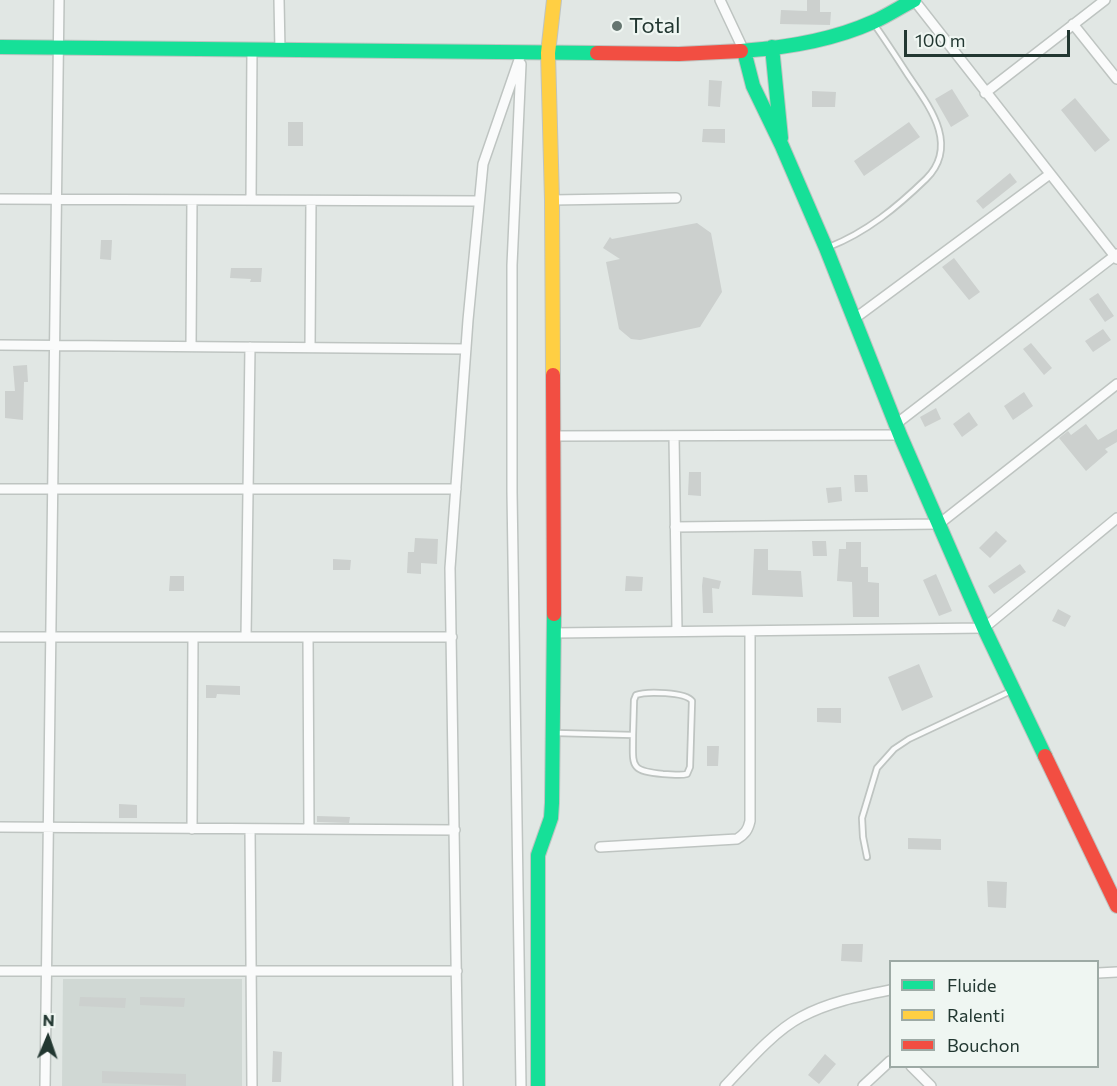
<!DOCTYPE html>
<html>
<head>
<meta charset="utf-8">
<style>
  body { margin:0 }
  #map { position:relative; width:1117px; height:1086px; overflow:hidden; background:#e1e7e4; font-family:Commissioner,sans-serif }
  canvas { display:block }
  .legend { position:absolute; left:889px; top:960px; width:210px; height:108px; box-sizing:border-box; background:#eff6f2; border:2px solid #9daaa5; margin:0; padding:8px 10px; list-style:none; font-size:18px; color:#223731 }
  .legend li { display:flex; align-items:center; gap:12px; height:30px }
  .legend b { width:30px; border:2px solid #9daaa5 }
  .north { position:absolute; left:18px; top:1008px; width:60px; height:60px; -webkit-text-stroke:4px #eff6f2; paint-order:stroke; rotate:2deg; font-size:16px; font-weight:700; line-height:24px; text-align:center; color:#223731 }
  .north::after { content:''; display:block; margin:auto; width:21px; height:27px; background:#223731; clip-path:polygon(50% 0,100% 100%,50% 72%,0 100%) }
  .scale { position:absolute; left:904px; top:30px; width:166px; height:27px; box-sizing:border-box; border:3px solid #223731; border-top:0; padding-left:8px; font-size:18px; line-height:21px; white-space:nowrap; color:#223731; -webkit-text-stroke:4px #eff6f2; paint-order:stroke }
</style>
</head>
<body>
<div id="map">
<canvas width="1117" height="1086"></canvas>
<ul class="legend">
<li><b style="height:8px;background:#16e098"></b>Fluide</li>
<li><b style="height:8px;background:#ffcf43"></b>Ralenti</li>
<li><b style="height:8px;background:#f24e42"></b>Bouchon</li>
</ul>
<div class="north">N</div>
<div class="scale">100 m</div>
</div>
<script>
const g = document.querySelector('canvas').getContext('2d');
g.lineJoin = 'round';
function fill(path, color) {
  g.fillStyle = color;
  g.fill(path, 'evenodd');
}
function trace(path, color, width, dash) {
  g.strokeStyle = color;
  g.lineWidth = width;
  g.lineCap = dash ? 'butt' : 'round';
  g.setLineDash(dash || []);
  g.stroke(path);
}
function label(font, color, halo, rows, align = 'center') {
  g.font = font + ' Commissioner,sans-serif';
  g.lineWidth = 4.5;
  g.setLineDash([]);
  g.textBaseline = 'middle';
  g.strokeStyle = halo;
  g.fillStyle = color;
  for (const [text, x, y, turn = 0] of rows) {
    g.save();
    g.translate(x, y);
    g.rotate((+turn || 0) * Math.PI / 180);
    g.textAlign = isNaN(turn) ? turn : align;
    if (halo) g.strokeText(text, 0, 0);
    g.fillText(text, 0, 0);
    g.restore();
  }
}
const built = new Path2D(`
  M63 979H242V1086H62Z`);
const building = new Path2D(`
  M807 0H820V12H831L830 25 780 24 781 10 807 11Z
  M709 80 722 81 720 107 708 106Z
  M952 89 969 116 951 127 935 99Z
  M812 91 836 92 835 107H812Z
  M1075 98 1110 140 1095 152 1061 110Z
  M288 122H303V146H288Z
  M909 122 920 137 864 176 854 161Z
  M703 129H725V143L702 142Z
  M1010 173 1017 182 983 209 976 201Z
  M697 223 711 233 722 292 700 327 640 340 631 339 619 329 606 262 620 259 603 248 610 237 612 239Z
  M101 240H112L111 260 100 259Z
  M954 258 980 292 969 300 942 267Z
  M231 268H262L261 282H250L251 279 230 278Z
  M1098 293 1114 316 1105 322 1089 299Z
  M1103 329 1111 340 1093 352 1085 341Z
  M1031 343 1052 368 1044 375 1023 349Z
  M27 365 28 382H24L23 420 5 418V391H15L13 366Z
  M1024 392 1033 406 1013 420 1004 406Z
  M936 408 941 419 925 427 920 417Z
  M969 412 978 425 962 437 953 424Z
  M1086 424 1098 440 1117 429V442L1105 449 1108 452 1086 471 1059 438 1068 431 1071 435Z
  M689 472H701V496L688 495Z
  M854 475H867L868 492H855Z
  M841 487 842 501 828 503 826 488Z
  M996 531 1007 541 990 558 979 548Z
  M415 538 438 539 437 564 421 563V574L407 573 408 552H414Z
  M812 541H826L827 556H813Z
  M846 542H861V567H868V582L879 583V617H853L852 582 837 581 839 549H846Z
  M754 549H768V570L801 571 803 597 752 595Z
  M333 559 351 560 350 570H333Z
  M1020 564 1026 572 994 594 988 586Z
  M936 574 952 611 939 616 923 580Z
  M170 576H184V591H169Z
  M626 576 643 577 642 591H625Z
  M703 577 721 581 719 589 712 588 713 613H703L702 586Z
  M1058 609 1071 616 1065 627 1052 621Z
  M919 664 933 697 902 711 888 677Z
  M206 685 240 686V695L217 694 216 698H206Z
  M817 708H841V723L817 722Z
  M707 746H719L718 766H707Z
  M119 804 137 805V818H119Z
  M317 816 350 817 349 823 317 822Z
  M908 838 941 839V850L908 849Z
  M987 881 1007 882 1006 908 988 907Z
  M842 944H863L862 962 841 961Z
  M80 997 126 998 125 1008 79 1006Z
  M140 997 185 998 184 1007 140 1005Z
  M273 1051 282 1052 281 1082H272Z
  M825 1054 836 1064 819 1084 808 1075Z
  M102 1071 186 1074V1086L102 1083Z`);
const lane = new Path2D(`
  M829 247C867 232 897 207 926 179 960 145 929 106 908 75 897 58 886 41 874 24
  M556 733 633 735 634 700 636 695C646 691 686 692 692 701L690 767 687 774C680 776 671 774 663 774 629 771 633 766 633 735
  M867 857 863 837 862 818 877 768 894 749 909 739 1011 691`);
const street = new Path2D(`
  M279 0 280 50
  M720 0 744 51
  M914 0 1117 259
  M1073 24 1117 79
  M521 64 512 265V492L521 1086
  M985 93 1105 0
  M0 199 479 201
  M251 200 252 50
  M552 200 676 198
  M854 319 1050 174
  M0 345 466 349
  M191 346 192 200
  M310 347 311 201
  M896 424 1117 254
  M552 436 900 435
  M674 436 677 631
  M0 489H456
  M675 527 939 524 1117 384
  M554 633 984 628 1117 518
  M0 637H452
  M246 637 250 347
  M308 637 309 829
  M0 827 455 830
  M192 829 193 637
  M250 829 252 1086
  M600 847 737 839C745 834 748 830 750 821V631
  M0 971H457
  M1098 973 1117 972
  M911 1066 931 1086
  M45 1086 59 0
  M458 1086 450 568 468 320 483 164 520 57
  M725 1086C746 1064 774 1031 801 1017 829 1002 860 996 890 990
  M863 1086 890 1061`);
const fast = new Path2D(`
  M0 47 597 53
  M772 47 781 138
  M741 51C785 48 833 40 873 22 887 16 900 7 914 0
  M744 51 753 86 782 146 826 248 900 435 984 628 1045 756
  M538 1086V855L551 818 552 803 554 614`);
const slow = new Path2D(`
  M553 375 552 200 548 53 554 0`);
const jam = new Path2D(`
  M597 53 679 54 741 51
  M553 375 554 614
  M1045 756 1117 906`);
const markers = [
  [617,26,6,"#657570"]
];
const poiNames = [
  ["Total",629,26]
];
fill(built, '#d0d8d4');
fill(building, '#ccd0ce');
trace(lane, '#bec4c1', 8);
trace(street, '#bec4c1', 12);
trace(fast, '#bec4c1', 16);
trace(slow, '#bec4c1', 16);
trace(jam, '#bec4c1', 16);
trace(lane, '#fafbfb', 4.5);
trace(street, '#fafbfb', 9);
trace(fast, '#16e098', 14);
trace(slow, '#ffcf43', 14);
trace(jam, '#f24e42', 14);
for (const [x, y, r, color] of markers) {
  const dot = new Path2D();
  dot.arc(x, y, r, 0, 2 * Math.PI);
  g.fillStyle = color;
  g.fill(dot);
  trace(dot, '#eff6f2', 2);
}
label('22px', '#223731', '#eff6f2', poiNames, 'left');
</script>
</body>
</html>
